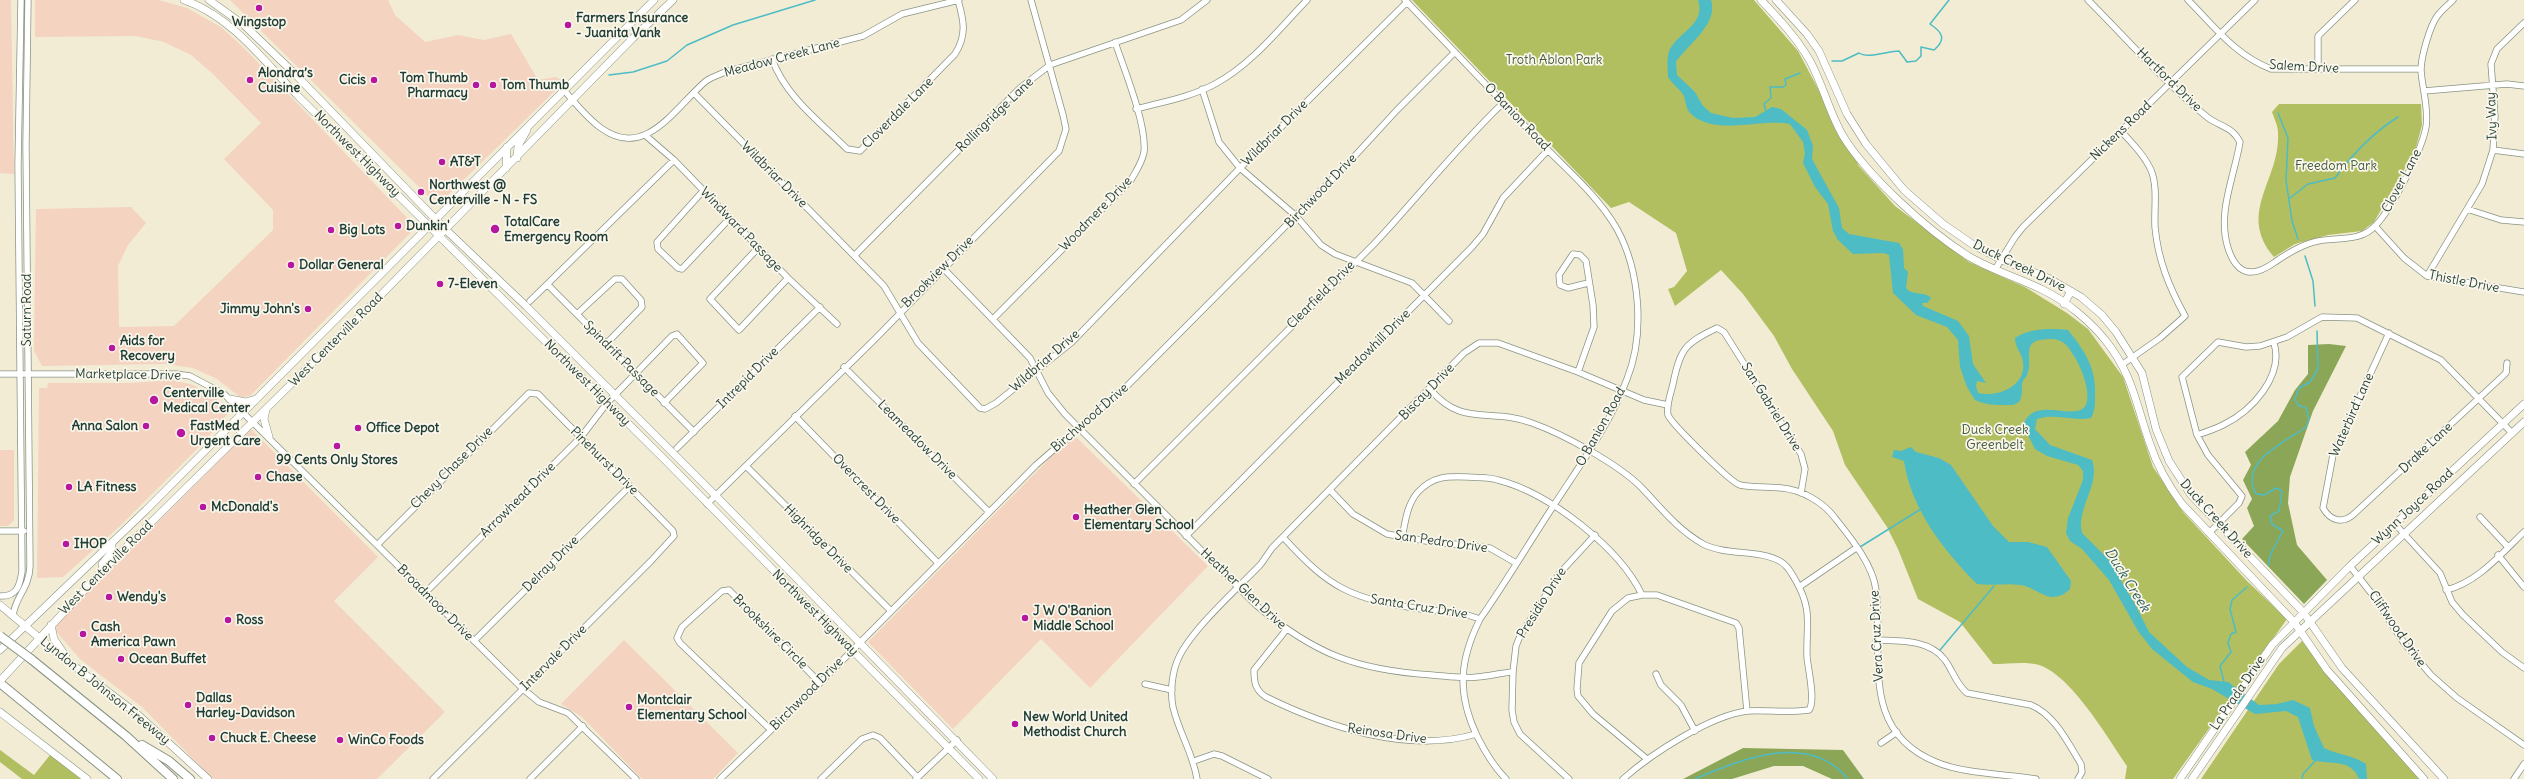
<!DOCTYPE html>
<html>
<head>
<meta charset="utf-8">
<style>
  body { margin:0 }
  canvas { display:block; background:#f2ecd5 }
</style>
</head>
<body>
<canvas width="2524" height="779"></canvas>
<script>
const g = document.querySelector('canvas').getContext('2d');
g.lineJoin = 'round';
function fill(path, color) {
  g.fillStyle = color;
  g.fill(path, 'evenodd');
}
function trace(path, color, width, dash) {
  g.strokeStyle = color;
  g.lineWidth = width;
  g.lineCap = dash ? 'butt' : 'round';
  g.setLineDash(dash || []);
  g.stroke(path);
}
function label(font, color, halo, rows, align = 'center') {
  g.font = font + ' Delius,sans-serif';
  g.lineWidth = 3.5;
  g.setLineDash([]);
  g.textBaseline = 'middle';
  g.strokeStyle = halo;
  g.fillStyle = color;
  for (const [text, x, y, turn = 0] of rows) {
    g.save();
    g.translate(x, y);
    g.rotate((+turn || 0) * Math.PI / 180);
    g.textAlign = isNaN(turn) ? turn : align;
    if (halo) g.strokeText(text, 0, 0);
    g.fillText(text, 0, 0);
    g.restore();
  }
}
const built = new Path2D(`
  M0 0H11L14 174 0 173Z
  M35 0H159L187 8 221 27 244 48 416 227 250 396 240 397 217 379 193 368 166 364 42 366 34 351 36 209 131 207 146 223 128 245 118 266 119 327 174 326 273 230V210L224 159 261 123 213 74 191 55 164 42 136 36 35 37Z
  M230 0H388L395 15 425 42 458 35 484 40 511 34 538 80 556 77 564 82 441 202 428 196Z
  M172 380 193 385 216 398 230 411 204 442 120 526 63 577 37 578 39 388H47L48 383H130Z
  M251 429 378 557 334 601 445 712 377 779H213L142 707 80 659 55 630 57 623Z
  M1076 437 1208 566 1090 688 1041 639 953 729 868 642 1059 449Z
  M0 450H14V520L8 526H0Z
  M624 640 738 753 713 779H642L582 717 561 704Z`);
const green = new Path2D(`
  M1412 0H1754L1798 51 1859 166 1895 206 1969 262 2025 287 2067 313 2088 329 2123 377 2153 467 2184 513 2247 581 2287 619 2173 779H2125L2127 766C2108 738 2071 675 2039 665 2026 661 2007 664 1993 664L1960 622 1918 599 1898 549 1887 527 1845 465 1833 431 1792 369 1774 336 1743 294 1721 270 1675 306 1668 289 1674 287 1687 271 1676 233 1629 202 1611 208Z
  M2279 104H2421L2422 125 2415 151 2374 222 2362 231 2328 235 2295 244 2274 257C2236 212 2281 180 2278 132 2278 126 2274 118 2272 112Z
  M2302 641 2331 680 2421 779H2201L2279 664Z
  M0 750 34 775 50 755 86 779H22L0 762Z`);
const forest = new Path2D(`
  M2329 344 2346 346 2313 411 2290 477 2288 503 2297 545 2327 580 2304 604 2242 539 2254 526 2247 508 2252 499 2243 480 2251 465 2245 452 2278 421 2295 390 2308 374V345Z
  M1743 748 1843 750 1864 779H1832L1803 766H1774L1732 779H1683Z`);
const water = new Path2D(`
  M1698 0H1711C1719 24 1688 44 1676 62L1677 75 1695 92 1703 106 1711 113 1733 118 1755 117 1772 107 1781 109 1807 130 1813 146 1812 159 1839 208 1842 228 1849 234 1899 243 1903 249 1904 268 1908 272 1906 288C1912 296 1925 291 1931 298L1927 303H1922L1923 306 1958 321 1969 336 1973 364 1986 383 1977 381 1976 386 1978 393C1997 398 2027 386 2023 362 2022 353 2015 348 2015 338 2029 328 2051 328 2068 330 2085 351 2097 369 2095 397 2095 405 2095 411 2091 418 2073 422 2055 413 2037 419L2035 429 2050 445 2092 460C2101 484 2076 508 2082 533L2108 559 2135 604 2149 632 2187 667 2209 680 2228 682 2259 705 2277 704 2293 700 2310 708 2314 726 2324 748C2338 755 2353 755 2366 764L2367 779H2359C2351 758 2330 765 2312 760L2298 717 2286 711 2255 714 2212 689 2193 682 2152 649 2138 631 2109 580 2082 549 2070 541 2066 533 2068 518 2083 480V471L2078 465 2047 456 2035 449 2023 425C2033 400 2058 414 2077 411 2099 408 2081 366 2074 356 2068 346 2063 339 2051 339 2019 339 2033 355 2028 372 2027 377 2022 380 2022 385 2022 403 2020 406 2001 405 1992 405 1983 404 1975 400L1967 387 1960 367 1958 340 1947 327 1916 315 1893 293 1889 255 1883 253 1853 254 1838 240 1833 231 1828 204 1815 187 1803 163 1805 153 1803 142 1790 124C1760 118 1714 137 1690 113 1686 109 1686 102 1684 96 1681 90 1672 84 1668 77 1668 68 1666 57 1670 49 1680 31 1706 24 1698 0Z
  M1911 447 1916 452 1939 458 1951 465 1993 526 2009 542H2028L2047 547 2071 581 2070 589C2065 594 2060 597 2051 597 2042 596 2031 586 2020 585 2006 583 1991 586 1977 584 1944 551 1911 509 1904 461L1892 457 1894 450 1901 451Z`);
const stream = new Path2D(`
  M1832 61H1842L1859 53C1868 59 1888 51 1899 51L1907 62 1916 61 1921 56V47L1934 50C1947 39 1942 32 1930 24L1949 0
  M609 75 633 72 667 61 687 45 733 25 815 0
  M1766 111 1764 104 1771 98 1770 87H1783L1786 85 1785 79 1800 73
  M2278 113 2288 138 2286 180 2292 221 2298 239
  M2290 198 2308 184 2335 178C2352 155 2374 132 2398 117
  M2305 256 2313 281 2315 306
  M1860 547 1921 509
  M2268 565 2271 553 2283 531 2272 524 2270 516 2279 511 2282 491 2276 488 2264 495 2256 494C2238 462 2284 443 2306 427L2309 419 2306 408 2298 405 2295 399 2299 388 2310 382 2318 369 2317 331
  M1940 650 1994 586
  M2224 682 2220 666 2231 652 2228 643 2231 634 2236 632 2230 609 2232 600 2247 587
  M1695 779C1742 759 1809 731 1848 779
  M2302 779 2303 774 2316 760`);
const minor = new Path2D(`
  M1405 0C1451 48 1497 96 1543 145 1569 172 1598 196 1617 229 1640 271 1645 334 1627 379 1610 424 1580 465 1554 505 1529 543 1506 582 1480 619 1459 661 1457 694 1477 736 1485 752 1493 766 1506 779
  M2088 0C2127 39 2164 82 2207 117 2220 127 2232 126 2240 142 2234 178 2217 212 2228 248 2237 276 2253 278 2275 262 2288 253 2303 244 2318 241 2339 237 2360 242 2375 226 2392 209 2422 150 2426 127 2429 108 2422 88 2421 70 2421 57 2430 25 2438 15 2442 10 2448 5 2453 0
  M2188 0C2215 27 2235 55 2271 69H2421
  M772 59C786 97 819 121 847 149L860 151 955 54C967 35 964 21 958 0
  M2318 69V36L2355 0
  M1202 89 1219 142 1240 168 1296 216 1321 245 1335 254 1412 283 1449 321
  M564 90C575 103 587 118 601 128 646 161 676 106 706 81 712 77 719 75 725 72L863 36 902 14 959 0
  M2424 91 2507 84 2524 86
  M694 93 884 286 918 343 980 408 985 409 996 403 1072 342 1240 168 1407 2
  M1136 109C1162 102 1191 97 1215 84 1252 64 1278 30 1307 0
  M2121 131C2132 143 2144 155 2151 170 2158 187 2154 208 2155 227 2158 260 2169 287 2185 316L2160 338 2123 364
  M645 135 674 160 788 278 837 324
  M2493 150 2524 154
  M703 191 657 242 658 249 678 268 682 269 730 218
  M2467 209 2501 220 2524 222
  M2375 226 2404 258 2427 276 2524 292
  M758 248 710 299 739 330 788 278
  M855 255 1020 88 1050 65 1181 20 1207 0
  M943 268 1030 358 1048 393 1065 414 1256 605C1314 654 1356 670 1432 675 1446 676 1463 679 1477 677 1489 676 1501 673 1513 672
  M1996 268 2015 237 2023 227 2255 0
  M2427 276 2482 184 2493 150 2495 116 2491 64 2497 49 2524 23
  M548 285 694 432
  M530 301 674 160
  M577 314 615 279H622L641 300 642 307 606 344
  M994 318 1131 180C1136 171 1142 163 1144 152 1147 125 1124 69 1115 42
  M2389 333 2333 455 2323 508C2331 522 2344 524 2355 513L2506 373 2507 363
  M844 367 989 512
  M1578 372 1594 327 1593 305 1586 261 1580 255 1573 254 1559 275 1560 285 1568 288 1588 283
  M0 374H176L190 376 224 394 523 689 539 702 568 713 636 779
  M1430 389C1462 428 1490 407 1532 423 1563 434 1618 464 1641 487 1661 508 1677 529 1703 544 1728 557 1769 548 1786 566 1790 570 1793 576 1796 581 1813 611 1806 625 1807 657 1808 669 1816 701 1809 710 1789 713 1768 710 1748 711 1711 715 1651 754 1623 779
  M795 416 937 562
  M2197 435C2206 432 2215 429 2223 425 2252 411 2284 376 2274 343
  M677 448 820 307
  M746 466 890 610
  M1134 484 1374 244C1418 197 1457 147 1503 103
  M1330 490 1353 514 1387 534 1426 541 1490 548 1516 563
  M1801 493 1805 469 1801 454 1724 332 1717 328C1685 343 1680 349 1673 384 1671 393 1666 405 1668 415 1671 423 1731 483 1740 485 1753 488 1768 486 1782 488 1802 490 1823 502 1835 518 1851 538 1873 565 1876 590 1884 654 1858 730 1936 762 1964 774 2005 774 2036 779
  M707 504 874 340 1059 151 1066 129 1063 115 1031 0
  M2480 517 2508 547
  M2395 524 2440 573 2452 602 2463 615 2502 652 2524 668
  M0 531H24
  M2209 533 2239 503 2242 496 2208 455 2197 435 2182 377 2218 342 2246 347 2260 346 2287 337 2322 317 2357 318 2441 360 2512 433
  M1186 536 1472 247 1483 234 1503 198 1548 150
  M1283 537C1330 589 1351 599 1421 609 1442 612 1460 611 1480 619
  M1402 538C1405 523 1407 504 1418 492 1433 476 1447 476 1468 477 1477 478 1488 477 1498 480 1549 493 1620 548 1642 595
  M377 545 529 393 538 394 673 531 674 536 651 561 433 779
  M2498 555 2524 587
  M2350 566 2375 598 2404 643 2431 675 2457 698 2524 745
  M1799 587 1856 548
  M2446 590C2477 583 2502 553 2524 532
  M425 593 581 437 607 403 672 336 677 334 703 363 664 403
  M0 596C17 597 20 585 22 571L18 165 21 0
  M13 616C15 596 29 590 30 566L26 145 28 0
  M1286 630 1254 670C1254 682 1255 690 1266 697 1327 727 1409 754 1476 734
  M1876 640C1900 641 1929 639 1945 660 1953 671 1956 684 1967 693L2031 705C2055 715 2068 743 2081 764L2082 772 2078 779
  M474 641 630 486
  M1656 674 1661 685 1681 705 1695 731
  M1145 684 1172 690
  M771 730 680 643 677 638 682 627 722 591 729 590 820 683
  M1881 743 1897 732
  M1647 759 1593 714 1578 696 1577 689 1579 663 1612 611 1628 598 1642 595H1657L1736 623 1739 628 1747 711
  M1194 761 1214 754 1222 756 1268 779
  M530 779 583 726
  M720 779 820 683 1036 465 1127 386 1351 160 1397 110 1455 52
  M821 779 862 739 873 735 880 738 917 777
  M916 779 957 740
  M1197 779C1193 753 1179 733 1173 707 1170 692 1172 671 1179 657 1193 628 1238 588 1261 564L1272 548 1464 353 1479 343H1498L1578 372 1644 400 1668 405
  M1569 779 1520 734 1514 722 1512 710 1513 672 1516 646 1520 636 1559 574 1595 535
  M2514 779 2524 764`);
const major = new Path2D(`
  M184 0C233 17 265 63 300 98L665 460 979 779
  M209 0 244 25 295 74 445 229 526 306 716 496 993 779
  M1761 0C1779 19 1797 38 1810 61 1823 85 1829 112 1843 136 1857 159 1879 182 1899 201 1920 221 1943 240 1968 256 1991 270 2019 278 2043 290 2066 301 2090 321 2106 341 2133 375 2136 405 2150 444 2157 466 2168 485 2182 504L2294 622 2327 670 2424 779
  M1776 0 1807 34 1819 51 1847 114 1866 144 1904 190 1943 224 1975 246 2002 260 2048 278 2081 297 2102 315 2116 332 2142 373 2156 429 2169 461 2191 495 2303 612 2342 668 2444 779
  M517 158 518 146 527 130
  M506 168 507 147
  M2064 304 2071 291
  M230 399 246 402 256 399
  M266 410 264 419 269 437
  M103 570 102 564 111 553 112 544
  M0 605 62 657 136 713 208 779
  M51 625 54 639 66 657
  M0 650 146 510 654 0
  M0 681 103 570 372 304 633 38 673 0
  M0 712 87 779
  M2180 779 2272 645 2350 566 2524 404
  M2192 779 2282 648 2524 422`);
const highway = new Path2D(`
  M31 659 126 736 173 779
  M0 683 117 779
  M142 745 169 761 190 779`);
const highwayBridge = new Path2D(`
  M0 636 31 659`);
const markers = [
  [259,8,4,"#b5179e"],
  [568,25,4,"#b5179e"],
  [250,80,4,"#b5179e"],
  [374,80,4,"#b5179e"],
  [476,85,4,"#b5179e"],
  [493,85,4,"#b5179e"],
  [442,162,4,"#b5179e"],
  [421,192,4,"#b5179e"],
  [398,226,4,"#b5179e"],
  [495,229,5,"#b5179e"],
  [331,230,4,"#b5179e"],
  [291,265,4,"#b5179e"],
  [440,284,4,"#b5179e"],
  [308,309,4,"#b5179e"],
  [112,348,4,"#b5179e"],
  [154,400,5,"#b5179e"],
  [146,426,4,"#b5179e"],
  [358,428,4,"#b5179e"],
  [181,433,5,"#b5179e"],
  [337,446,4,"#b5179e"],
  [258,477,4,"#b5179e"],
  [69,487,4,"#b5179e"],
  [203,507,4,"#b5179e"],
  [1076,517,4,"#b5179e"],
  [66,544,4,"#b5179e"],
  [109,597,4,"#b5179e"],
  [1025,618,4,"#b5179e"],
  [228,620,4,"#b5179e"],
  [83,634,4,"#b5179e"],
  [121,659,4,"#b5179e"],
  [188,705,4,"#b5179e"],
  [629,707,4,"#b5179e"],
  [1015,724,4,"#b5179e"],
  [212,738,4,"#b5179e"],
  [340,740,4,"#b5179e"]
];
const poiNames = [
  ["Farmers Insurance",576,18],
  ["- Juanita Vank",576,33],
  ["Wingstop",259,22,"center"],
  ["Alondra’s",258,73],
  ["Cuisine",258,88],
  ["Tom Thumb",468,78,"right"],
  ["Pharmacy",468,93,"right"],
  ["Cicis",366,80,"right"],
  ["Tom Thumb",501,85],
  ["AT&T",450,162],
  ["Northwest @",429,185],
  ["Centerville - N - FS",429,200],
  ["TotalCare",504,222],
  ["Emergency Room",504,237],
  ["Dunkin'",406,226],
  ["Big Lots",339,230],
  ["Dollar General",299,265],
  ["7-Eleven",448,284],
  ["Jimmy John's",300,309,"right"],
  ["Aids for",120,341],
  ["Recovery",120,356],
  ["Centerville",163,393],
  ["Medical Center",163,408],
  ["Anna Salon",138,426,"right"],
  ["FastMed",190,426],
  ["Urgent Care",190,441],
  ["Office Depot",366,428],
  ["99 Cents Only Stores",337,460,"center"],
  ["Chase",266,477],
  ["LA Fitness",77,487],
  ["McDonald's",211,507],
  ["Heather Glen",1084,510],
  ["Elementary School",1084,525],
  ["IHOP",74,544],
  ["Wendy's",117,597],
  ["J W O'Banion",1033,611],
  ["Middle School",1033,626],
  ["Ross",236,620],
  ["Cash",91,627],
  ["America Pawn",91,642],
  ["Ocean Buffet",129,659],
  ["Dallas",196,698],
  ["Harley-Davidson",196,713],
  ["Montclair",637,700],
  ["Elementary School",637,715],
  ["New World United",1023,717],
  ["Methodist Church",1023,732],
  ["Chuck E. Cheese",220,738],
  ["WinCo Foods",348,740]
];
const streetNames = [
  ["Meadow Creek Lane",782,58,-15],
  ["Salem Drive",2304,67,3],
  ["Hartford Drive",2169,80,44],
  ["Cloverdale Lane",898,113,-45],
  ["Rollingridge Lane",995,115,-44],
  ["Ivy Way",2492,116,-92],
  ["O Banion Road",1517,117,46],
  ["Nickens Road",2121,131,-44],
  ["Wildbriar Drive",1275,133,-45],
  ["Northwest Highway",357,154,45],
  ["Wildbriar Drive",774,175,45],
  ["Clover Lane",2402,181,-62],
  ["Birchwood Drive",1321,191,-46],
  ["Woodmere Drive",1096,214,-46],
  ["Windward Passage",741,230,46],
  ["Duck Creek Drive",2019,266,26],
  ["Brookview Drive",938,272,-45],
  ["Thistle Drive",2464,282,11],
  ["Clearfield Drive",1321,295,-45],
  ["Saturn Road",27,310,-90],
  ["West Centerville Road",336,340,-45],
  ["Meadowhill Drive",1373,347,-45],
  ["Spindrift Passage",621,359,45],
  ["Wildbriar Drive",1045,361,-41],
  ["Marketplace Drive",128,375,1],
  ["Intrepid Drive",748,378,-45],
  ["Northwest Highway",587,383,45],
  ["Biscay Drive",1427,392,-46],
  ["San Gabriel Drive",1771,407,58],
  ["Waterbird Lane",2352,415,-66],
  ["Birchwood Drive",1090,418,-41],
  ["O Banion Road",1601,427,-61],
  ["Leameadow Drive",917,440,45],
  ["Drake Lane",2426,448,-43],
  ["Pinehurst Drive",604,461,45],
  ["Chevy Chase Drive",452,468,-45],
  ["Overcrest Drive",866,489,46],
  ["Arrowhead Drive",518,500,-45],
  ["Wynn Joyce Road",2413,507,-43],
  ["Duck Creek Drive",2216,519,48],
  ["Highridge Drive",818,539,45],
  ["San Pedro Drive",1441,542,8],
  ["Delray Drive",551,564,-45],
  ["West Centerville Road",106,568,-45],
  ["Heather Glen Drive",1243,589,43],
  ["Broadmoor Drive",435,603,45],
  ["Presidio Drive",1542,603,-58],
  ["Santa Cruz Drive",1419,607,9],
  ["Northwest Highway",815,613,45],
  ["Cliffwood Drive",2397,629,55],
  ["Brookshire Circle",770,632,45],
  ["Vera Cruz Drive",1877,636,-93],
  ["Intervale Drive",554,658,-45],
  ["Lyndon B Johnson Freeway",105,691,39],
  ["La Prada Drive",2238,693,-56],
  ["Birchwood Drive",807,694,-45],
  ["Reinosa Drive",1387,734,8]
];
const parkNames = [
  ["Troth Ablon Park",1554,60],
  ["Freedom Park",2336,166],
  ["Duck Creek",1995,430],
  ["Greenbelt",1995,445]
];
const waterNames = [
  ["Duck Creek",2127,580,58]
];
fill(built, '#f4d3c0');
fill(green, '#b1bf61');
fill(forest, '#8ca657');
fill(water, '#4dbcc5');
trace(stream, '#4dbcc5', 1.5);
trace(minor, '#889484', 7);
trace(major, '#889484', 8);
trace(highway, '#889484', 10);
trace(minor, '#fff', 5.5);
trace(major, '#fff', 7);
trace(highway, '#fff', 8);
trace(highwayBridge, '#889484', 10, []);
trace(highwayBridge, '#fff', 8);
for (const [x, y, r, color] of markers) {
  const dot = new Path2D();
  dot.arc(x, y, r, 0, 2 * Math.PI);
  g.fillStyle = color;
  g.fill(dot);
  trace(dot, '#fbf7ec', 1.5);
}
label('bold 13px', '#1f3d34', '#fbf7ec', poiNames, 'left');
label('13px', '#1f3d34', '#fbf7ec', streetNames);
label('13px', '#445e3f', '#fbf7ec', parkNames);
label('italic 14px', '#2a5d58', '#fbf7ec', waterNames);
</script>
</body>
</html>
